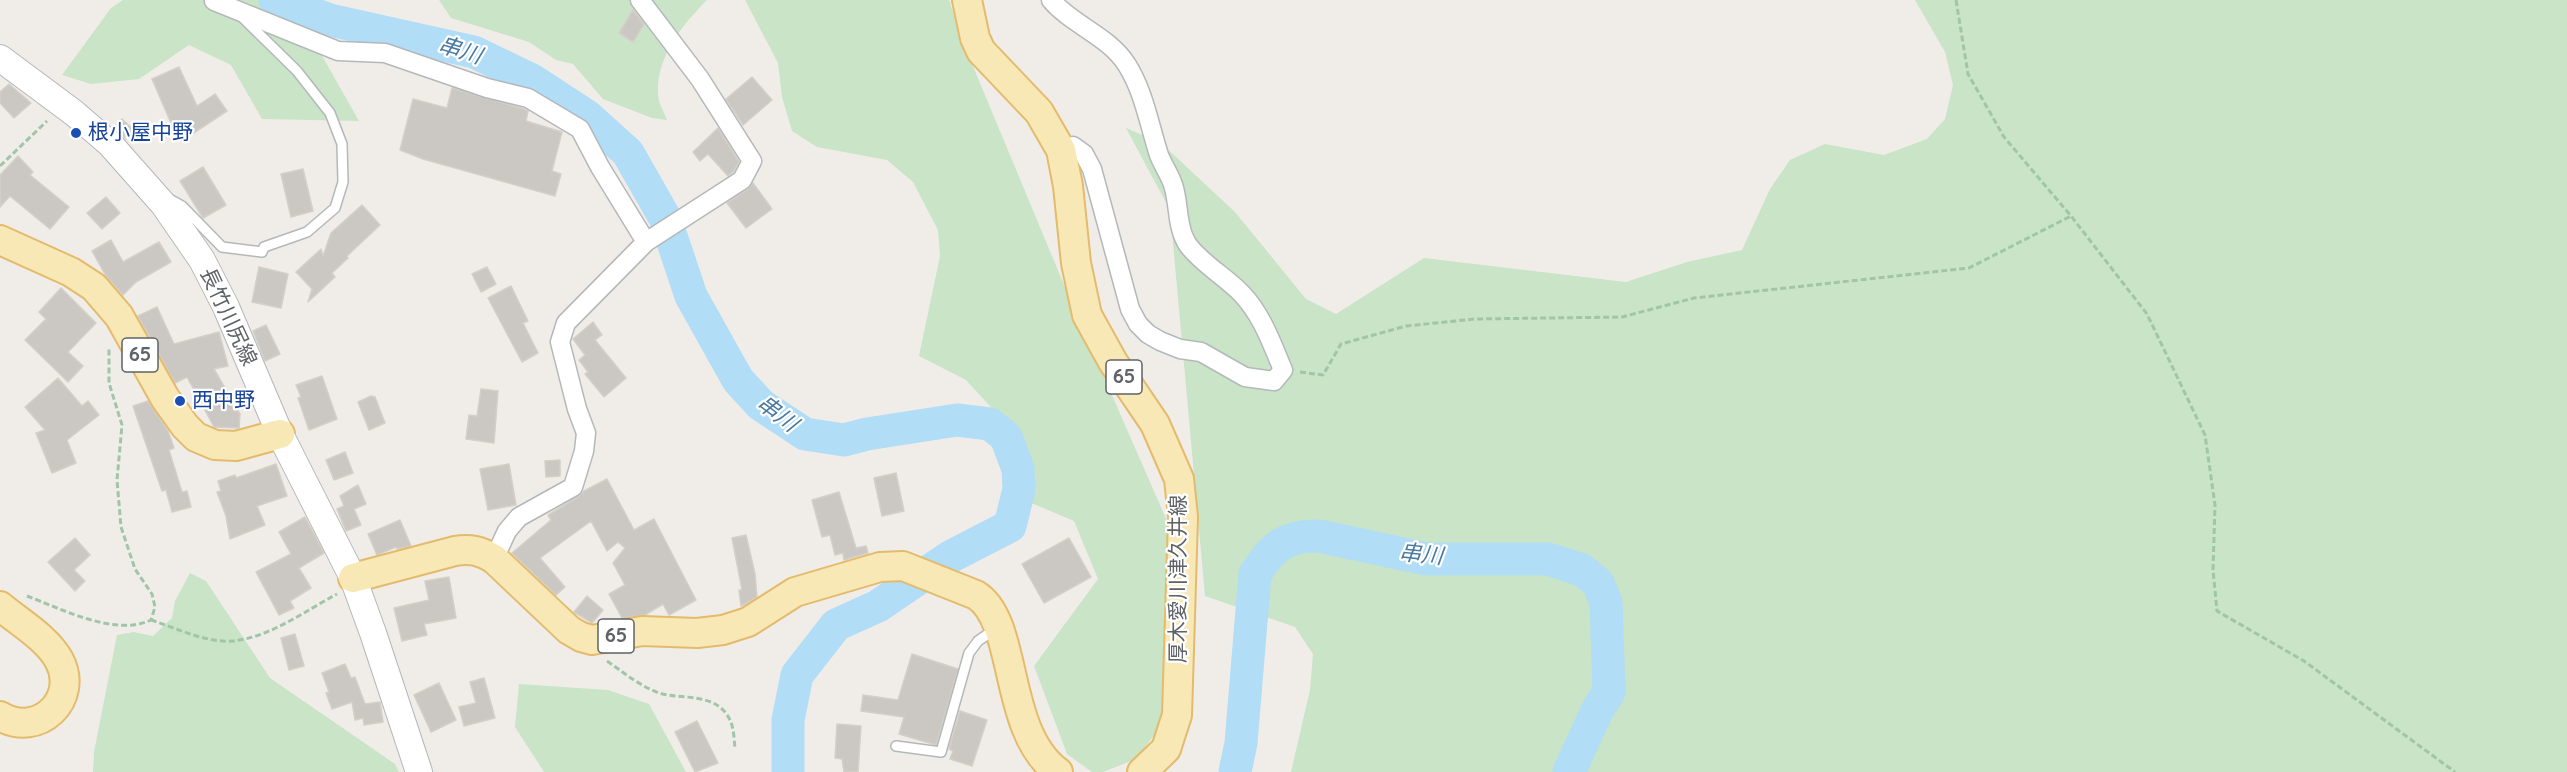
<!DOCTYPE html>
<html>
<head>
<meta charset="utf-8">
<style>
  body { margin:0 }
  canvas { display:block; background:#f0ede8 }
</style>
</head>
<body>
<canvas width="2567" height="772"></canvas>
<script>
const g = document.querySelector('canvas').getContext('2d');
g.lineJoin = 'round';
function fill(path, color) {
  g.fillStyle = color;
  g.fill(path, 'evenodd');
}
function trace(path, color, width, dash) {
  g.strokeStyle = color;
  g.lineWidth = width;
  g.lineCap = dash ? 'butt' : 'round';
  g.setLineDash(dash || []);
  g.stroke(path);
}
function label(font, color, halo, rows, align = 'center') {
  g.font = font + ' Quicksand,"Noto Sans JP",sans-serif';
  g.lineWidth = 4.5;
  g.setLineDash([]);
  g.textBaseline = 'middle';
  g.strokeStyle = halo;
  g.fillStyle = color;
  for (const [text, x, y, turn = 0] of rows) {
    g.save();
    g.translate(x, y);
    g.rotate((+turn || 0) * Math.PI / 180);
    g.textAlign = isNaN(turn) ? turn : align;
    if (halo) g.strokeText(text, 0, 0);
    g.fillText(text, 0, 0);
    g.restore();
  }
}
const green = new Path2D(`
  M123 0H301L312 38 359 121 262 119 231 65 189 45 139 79 91 84 62 75 111 8Z
  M439 0H707C683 24 656 57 658 94 658 102 664 112 667 120L652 118 603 99 573 64 556 60 529 42 451 18Z
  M745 0H949L965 47 1072 304 1171 530 1162 725 1136 759 1103 772H1092L1067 754 1034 666 1098 579 1074 521 1017 497 999 416 966 380 919 356 940 256 938 230 913 182 887 160 817 147 792 131 782 97 778 63Z
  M1915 0H2567V772H1291L1310 690 1313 654 1295 627 1205 596 1170 210 1126 128 1161 143 1235 212 1306 299 1336 314 1424 258 1626 282 1687 262 1742 250 1770 189 1790 160 1825 144 1884 155 1927 139 1945 119 1953 85 1945 52Z
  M190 573 206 581 270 678 395 764 399 772H93L94 752 117 635 134 632 153 636 172 618 175 601Z
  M519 684 608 690 649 704 686 772H544L515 727Z`);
const river = new Path2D(`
  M275 0 330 20 474 52 532 80 587 116 628 153 665 218 691 296 738 380 761 405 805 434 844 440 867 434 957 420 990 424 1006 437 1018 469 1019 489 1010 526 950 557 878 606 836 625 797 675 788 720V772
  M1235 772 1241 743 1255 574C1272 547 1286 535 1319 536L1426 559H1548L1582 570 1598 583 1606 602 1609 692 1598 709 1569 772`);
const building = new Path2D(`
  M633 10 644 24 633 42 619 33Z
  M179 67 197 106 215 94 227 111 183 140 171 123 152 79Z
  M752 77 772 100 743 125 726 99Z
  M9 84 31 103 14 118 0 103V92Z
  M452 88 524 109 528 111 526 121 562 132 552 171 561 174 555 196 423 159 400 150 413 99 447 108Z
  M122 119 134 130 126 139 114 128Z
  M718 128 739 162 733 172 728 176 708 154 700 161 693 152Z
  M18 156 33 172 30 175 69 207 50 229 10 196 0 207V175Z
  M203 167 226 205 203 218 180 181Z
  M303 169 313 211 291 217 281 174Z
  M753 183 772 209 746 228 727 203 748 189Z
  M106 197 120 213 102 229 87 213Z
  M362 205 380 225 347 256 348 258 332 273 335 277 308 302 312 289 296 272 321 249 323 256 331 233Z
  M111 240 123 262 159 242 171 262 136 282 123 295 106 276 92 251Z
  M259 267 288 274 281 308 252 302Z
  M487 267 496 284 481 292 472 274Z
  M511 286 528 321 523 323 538 353 522 362 488 298Z
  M61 288 96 323 68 352 83 366 68 382 25 340 46 319 39 312Z
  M157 307 174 344 219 332 228 366 214 369 240 414 239 428 214 427 187 377 175 383 138 316Z
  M593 322 602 335 595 340 626 378 604 397 585 374 588 372 579 360 585 355 573 339Z
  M266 325 280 354 265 361 253 331Z
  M322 376 337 419 309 430 298 398 301 397 296 385Z
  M58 378 82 406 88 401 99 415 67 440 76 463 52 473 36 433 45 430 25 407Z
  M481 389 498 391 494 443 466 439 469 415 477 416Z
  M371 396 375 397 385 423 369 430 358 402Z
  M148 401 168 431 174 448 169 450 182 492 187 491 191 507 172 512 166 490 162 491 133 406Z
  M345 452 353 473 334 480 326 460Z
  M560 460V476L546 477 545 461Z
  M276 464 287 496 257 506 265 525 230 539 226 516 217 492 221 491 218 481 235 475 236 478Z
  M509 464 516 505 488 510 480 469Z
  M896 473 904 511 882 516 874 478Z
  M607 479 634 530 654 519 696 600 669 615 663 604 645 615 622 618 609 594 625 585 613 563 625 548 618 542 607 551 591 521 540 558 565 587 556 595 512 553 551 520 548 515 578 497 584 491Z
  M358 485 366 504 354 509 361 525 346 531 337 509 344 506 340 496Z
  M839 492 856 548 866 546 868 553 844 560 843 553 835 555 830 535 822 537 812 500Z
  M305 517 324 553 299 568 311 588 290 601 294 608 279 615 256 572 291 554 279 532Z
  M400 520 411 546 397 549 396 547 377 555 368 534Z
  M746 535 755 574 757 597 741 606 739 590H742L732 538Z
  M75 538 90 555 74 570 85 581 75 591 48 562Z
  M1069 538 1091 577 1044 603 1022 564Z
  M449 577 456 618 424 624 427 635 402 641 394 608 429 600 425 581Z
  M587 596 603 610 592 623 574 612Z
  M295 634 304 666 289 670 281 638Z
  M912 654 958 669 936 745 899 734 904 717 861 711 863 695 898 700Z
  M345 664 351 678 355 677 365 704 380 702 383 722 364 725 363 718 355 720 352 702 332 709 326 693 329 692 322 673Z
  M484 678 495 718 464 726 459 707 476 703 470 682Z
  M439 683 456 720 431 732 414 695Z
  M960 711 987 720 972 766 950 759 953 751 949 749Z
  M697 721 718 763 695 772 675 732Z
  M837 724 861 726 858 772H844L842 759 835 758Z`);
const path = new Path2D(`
  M1956 0 1968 74 2004 137 2071 216 2147 314 2205 435 2215 505 2213 570 2217 611 2304 661 2455 772
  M0 166 47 121
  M1300 372 1323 375 1341 344 1406 326 1475 319 1622 317 1694 298 1969 268 2071 216
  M27 596C62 609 115 637 151 620L155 607 152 594 135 569 121 527 117 480 122 425 109 383V348
  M151 620C176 628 206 643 232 641 269 638 305 611 337 594
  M607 661C624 673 640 686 659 693 683 700 717 692 730 720 734 728 734 740 735 748`);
const service = new Path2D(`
  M168 201 171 200 182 206 222 247 262 252 264 247 307 232 335 208 343 182 342 144 330 113 297 71 243 18
  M896 746 941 752 969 653 978 641 995 629`);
const minor = new Path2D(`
  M1051 0C1072 25 1109 36 1127 65 1144 92 1149 124 1159 155 1163 166 1171 176 1174 188 1179 206 1177 229 1188 245 1202 264 1226 277 1242 294 1262 315 1272 344 1283 370L1274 381 1245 377 1201 352 1180 349 1160 341 1148 334 1138 324 1130 309 1092 169 1084 154 1073 146 1061 150
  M214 1 338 51 385 53 487 88 528 98 580 129 600 167 646 242
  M494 559 507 531 519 517 573 487 584 451 586 433 577 409 560 342 566 323 646 242 742 180 752 161 700 79 640 0`);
const secondary = new Path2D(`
  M0 58 74 113 110 144 164 205 202 260 226 307 280 434 353 578 373 633 419 772`);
const primary = new Path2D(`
  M967 0 975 38 981 51 1039 112 1061 150 1068 186 1076 263 1087 315 1113 362 1155 424 1179 479 1183 517 1177 715 1166 749 1142 772
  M0 240 71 272 94 287 119 316 165 398 185 426 196 437 215 445 236 446 280 434
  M353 578 455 551C470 548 481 551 494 559L569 630 581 637 592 640 642 631 697 633 723 630 748 622 795 592 880 567 903 566 976 595C1019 622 1002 731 1058 772
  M0 606C19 622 47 638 59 660 80 699 38 739 0 716`);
const markers = [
  [76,133,6,"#1a4fb4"],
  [180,401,6,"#1a4fb4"]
];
const shields = [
  [140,355,36],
  [1124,377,36],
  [616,636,36]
];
const shieldNames = [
  ["65",140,355],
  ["65",1124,377],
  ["65",616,636]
];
const transitNames = [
  ["根小屋中野",88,133],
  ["西中野",192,401]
];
const streetNames = [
  ["長竹川尻線",228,317,65],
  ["厚木愛川津久井線",1179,579,-90]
];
const waterNames = [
  ["串川",460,51,17],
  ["串川",777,414,37],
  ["串川",1421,555,6]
];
fill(green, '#c9e4c7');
trace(river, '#b1ddf7', 33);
fill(building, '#cbc8c4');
trace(building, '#d4cfc7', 1.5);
trace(service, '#b5b8bb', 12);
trace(minor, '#b5b8bb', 21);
trace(secondary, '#b4b7bb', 28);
trace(primary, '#e4bb6c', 32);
trace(path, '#a1c5a9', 3, [6, 3]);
trace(service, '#fff', 9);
trace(minor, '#fff', 18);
trace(secondary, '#fff', 26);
trace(primary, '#f7e8b5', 28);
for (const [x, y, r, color] of markers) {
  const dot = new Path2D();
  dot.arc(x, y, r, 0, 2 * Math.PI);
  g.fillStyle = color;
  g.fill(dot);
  trace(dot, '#fff', 2);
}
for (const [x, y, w] of shields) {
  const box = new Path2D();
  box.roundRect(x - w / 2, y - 17, w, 34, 4.5);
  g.fillStyle = '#fff';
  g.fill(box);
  trace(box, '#5f6366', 1.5);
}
label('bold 20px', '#5f6366', null, shieldNames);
label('21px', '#164399', '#fff', transitNames, 'left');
label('21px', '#5f6366', '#fff', streetNames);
label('italic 22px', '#4a7aa0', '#fff', waterNames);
</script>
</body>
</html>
